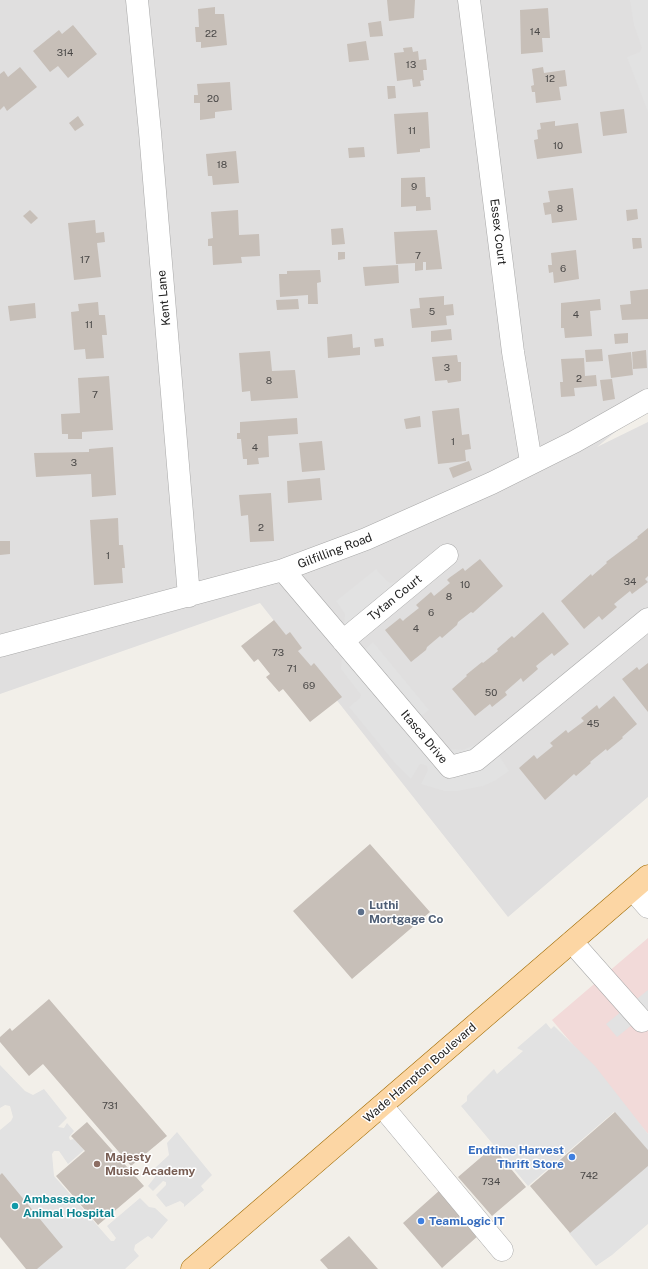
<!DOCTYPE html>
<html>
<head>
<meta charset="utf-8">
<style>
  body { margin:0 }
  canvas { display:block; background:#f2efe9 }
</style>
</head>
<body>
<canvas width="648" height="1269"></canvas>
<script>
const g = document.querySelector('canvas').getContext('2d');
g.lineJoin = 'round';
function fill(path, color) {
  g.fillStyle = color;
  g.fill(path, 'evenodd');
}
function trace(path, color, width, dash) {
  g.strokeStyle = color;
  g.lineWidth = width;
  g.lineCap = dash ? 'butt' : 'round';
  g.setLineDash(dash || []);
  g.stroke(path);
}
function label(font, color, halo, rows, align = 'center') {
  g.font = font + ' "Public Sans",sans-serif';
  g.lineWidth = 3;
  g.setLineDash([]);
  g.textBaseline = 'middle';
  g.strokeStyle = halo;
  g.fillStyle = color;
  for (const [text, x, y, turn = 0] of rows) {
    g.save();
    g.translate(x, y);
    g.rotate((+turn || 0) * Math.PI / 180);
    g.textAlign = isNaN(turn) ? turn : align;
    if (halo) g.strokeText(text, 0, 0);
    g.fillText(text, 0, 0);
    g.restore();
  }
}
const residential = new Path2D(`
  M0 0H648V405L597 447 648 422V797L508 917 260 603 0 694Z`);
const commercial = new Path2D(`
  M648 938V1134L552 1020Z`);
const parking = new Path2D(`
  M630 0H648V112L627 57 640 52 642 48 634 25Z
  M376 569 387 581 390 583 396 582 407 595 353 642 362 652 373 642 429 710 419 718 444 749 463 750 481 742 498 754 509 771 496 780 483 786 458 791H445L421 784 428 770 427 766 422 764H420L411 779 394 762 349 707 360 698 361 695 341 669 345 614 336 601Z
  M648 990V1012L617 1037 606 1024Z
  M546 1023 551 1029 554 1026 595 1066 648 1134V1151L614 1112 528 1186 461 1106 467 1101V1096L494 1069 497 1074 523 1051 517 1048Z
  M0 1065 25 1091 33 1095 44 1089 67 1118 58 1127 64 1128 67 1123 74 1131 69 1137 70 1140 74 1139 84 1150 68 1164 59 1151H54L52 1154 54 1176 111 1241H114L116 1238 107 1226 140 1198 149 1207 155 1208 168 1220 152 1239 148 1236 135 1245 134 1250 139 1256 125 1269H36L0 1176V1130L11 1121 13 1117 10 1106 5 1105 0 1108Z
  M177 1132 212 1175 201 1186 204 1190 184 1207V1204L180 1201 166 1207 156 1195 166 1185V1182L163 1181 153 1191 148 1186 155 1177V1168L169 1155 167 1143Z
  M648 1164V1224L612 1255 596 1266 569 1233Z`);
const building = new Path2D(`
  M387 0H415L414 18 389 21Z
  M215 7V14H224L227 45 201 48V42H196L195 27H199L198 9Z
  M548 8 550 38H542L543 52 521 54 520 10Z
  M381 21 383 36 370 37 368 23Z
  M73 25 97 54 68 78 58 66 50 72 33 51 59 30 62 34Z
  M366 41 369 60 349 62 347 44Z
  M412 47 413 52 418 51 419 60 426 59 427 70H423L424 80 420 81 421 86 413 87 412 79 397 81 394 53 404 52 403 48Z
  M20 67 37 87 7 111 4 106 0 110V74L4 71 8 77Z
  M543 67 544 73 565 70 567 86 559 87 561 100 536 103 535 92H532L531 86 534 85 532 69Z
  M230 82 232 110 215 112V118L200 120V103H194V95H198L197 84Z
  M387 86H395L396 98 388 99Z
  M624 109 627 133 603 136 600 112Z
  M428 112 430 148 420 149V152L397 154 394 114Z
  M78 116 84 125 75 131 69 123Z
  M555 121V126L578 123 582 153 537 159 534 140 538 139 537 130 541 129 540 123Z
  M364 147 365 157 349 158 348 148Z
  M236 151 239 183 213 185 212 176H208L206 154Z
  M425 177 426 197H430L431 210 416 211V206L401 207V178Z
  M573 188 577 220 552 223 551 214 545 215 543 203 550 202 548 191Z
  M637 209 638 219 627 221 626 210Z
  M30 210 38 218 31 224 23 216Z
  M238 210 239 235 259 234 260 256 241 257 242 263 213 265 212 246H208V239L213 238 211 212Z
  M95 220 96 233 104 232 105 242 97 243 101 277 74 280 68 223Z
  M343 228 345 244 332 245 331 229Z
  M437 230 442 269 426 270V262H423V270L415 271V263L396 264 394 232Z
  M632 238H641L642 248 633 249Z
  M576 250 579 279 554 283 553 272 549 273 548 265H552L551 253Z
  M338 252H345V259L338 260Z
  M398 265 399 283 365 286 363 267Z
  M320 270 321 282 317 283 318 304H308V295L280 297 279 274H287V271Z
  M648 289V319L622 320 620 305 631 304 630 291Z
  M444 296V305L453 304 454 315 446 316 447 325 412 328 410 309 420 308 419 298Z
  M298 299 299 309 277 310 276 300Z
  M600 299 601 310 590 311 592 336 565 338 564 328H561V303Z
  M98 302 99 315H105L107 335H102L104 358 86 359 85 349 74 350 71 312 79 311 78 304Z
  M35 303 36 318 10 321 8 306Z
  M451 329 452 340 431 342V331Z
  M628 333V343L615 344 614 334Z
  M352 334 353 348 360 347V355L328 358 327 337Z
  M383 338 384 346 375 347 374 339Z
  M602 349 603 361 586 362 585 350Z
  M646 350 647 368 633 369 632 352Z
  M270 351 272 371 295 370 298 398 251 401 250 391 242 392 239 353Z
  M631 352 633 375 611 378 608 355Z
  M457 355 458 362H461V381L448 383 447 380 435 381 432 357Z
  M584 358 585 376 596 375 597 386 574 388 575 396 561 397 560 382H563L561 359Z
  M109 376 113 430 82 432V439H68V434H62L61 414 80 413 78 378Z
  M612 379 615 399 603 401 600 380Z
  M459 408 462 435 469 434 471 449 465 450 466 461 438 464 432 411Z
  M420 416 421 427 406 429 404 419Z
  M297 418 298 434 268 436 269 457 258 458 259 464 247 465V459H243L241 439H237V433H240V422Z
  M322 441 325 470 302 472 299 443Z
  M113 447 116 495 92 497 91 474 36 477 34 453 89 452V449Z
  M469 461 472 470 453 478 449 468Z
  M320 478 322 500 288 503 287 481Z
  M271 493 274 541 250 542 248 515 241 516 239 495Z
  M118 518 119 545H123L125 568H122L123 583 94 585 90 520Z
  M648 528V576L645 579 648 582 632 594 630 591 614 604 617 607 602 620 599 616 584 629 561 601 591 574 592 576 607 563 606 562 638 538 637 537Z
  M0 541H10V554L0 555Z
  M480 559 503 586 475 611 473 613 471 612 458 622 457 625 442 638 440 636 427 647 426 650 411 662 385 630 400 618 403 621 405 619 419 608 416 605 431 592 434 596 450 583 447 580 449 578 463 568 465 571Z
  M543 612 569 644 554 656 552 653 536 666 538 669 523 682 521 678 505 692 507 695 492 707 490 704 475 716 452 689 467 676 466 675 482 662 483 663 498 651 497 649 512 636 514 638Z
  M274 620 286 635 290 632 302 648 298 651 311 666 314 663 342 697 310 722 283 689 279 692 266 677 270 674 258 659 254 662 241 646Z
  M648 663V712L622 679 637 667 639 670Z
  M614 696 637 724 622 737 623 738 607 751 606 749 590 762 591 763 576 776 574 774 545 800 519 768 534 755 537 759 553 746 550 743 566 730 568 733 584 721 581 718 597 705 599 709Z
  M370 844 430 912 352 979 293 911Z
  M49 999 167 1136 131 1166 43 1064 29 1076 0 1042V1037L10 1028 12 1031Z
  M615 1112 648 1150V1166L570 1233 530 1186Z
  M87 1122 144 1186 98 1225 56 1176 85 1151 71 1136Z
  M493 1147 526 1187 492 1216 458 1177Z
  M2 1173 63 1247 37 1269H26L0 1237V1175Z
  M440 1190 479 1235 442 1268 403 1223Z
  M349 1236 378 1269H328L320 1260Z`);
const minor = new Path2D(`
  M137 0 150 132 189 596
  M469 0 513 352 531 462
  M283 570 450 767 476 760 648 619
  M343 641 447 555
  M0 646 283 570 366 539 492 483 574 442 648 400
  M633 890 648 907
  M572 942 642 1021
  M382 1106 502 1250`);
const major = new Path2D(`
  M192 1269 648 876`);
const markers = [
  [361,912,4,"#5c6f8a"],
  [572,1157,4,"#3f7fe0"],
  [97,1164,4,"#8d6e63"],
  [15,1206,4,"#0f9aa8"],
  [421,1221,4,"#3f7fe0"]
];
const numberNames = [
  ["14",535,32],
  ["22",211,34],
  ["314",65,53],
  ["13",411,65],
  ["12",550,79],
  ["20",213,99],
  ["11",412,131],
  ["10",558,146],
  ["18",222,165],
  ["9",414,187],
  ["8",560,209],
  ["7",418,256],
  ["17",85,260],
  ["6",563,269],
  ["5",432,312],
  ["4",576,315],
  ["11",89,325],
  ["3",447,368],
  ["2",579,379],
  ["8",269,381],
  ["7",95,395],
  ["1",453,442],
  ["4",255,448],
  ["3",74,463],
  ["2",261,528],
  ["1",108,556],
  ["34",630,582],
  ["10",465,585],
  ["8",449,597],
  ["6",431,613],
  ["4",416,629],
  ["73",278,653],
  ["71",292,669],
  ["69",309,686],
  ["50",491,693],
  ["45",593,724],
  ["731",110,1106],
  ["742",589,1176],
  ["734",491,1182]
];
const streetNames = [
  ["Essex Court",498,232,83],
  ["Kent Lane",164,298,-95],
  ["Gilfilling Road",335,551,-21],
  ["Tytan Court",395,598,-39],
  ["Itasca Drive",424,737,50],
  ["Wade Hampton Boulevard",420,1073,-41]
];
const serviceNames = [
  ["Luthi",369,905],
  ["Mortgage Co",369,919]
];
const shopNames = [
  ["Endtime Harvest",564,1150],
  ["Thrift Store",564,1164],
  ["TeamLogic IT",429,1221,"left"]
];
const educationNames = [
  ["Majesty",105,1157],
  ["Music Academy",105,1171]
];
const cultureNames = [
  ["Ambassador",23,1199],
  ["Animal Hospital",23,1213]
];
fill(residential, '#e0dfdf');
fill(commercial, '#f2dad9');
fill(parking, '#e2e2e2');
fill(building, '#c7bfb8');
trace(minor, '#a9a9a9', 23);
trace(major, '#a06b00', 23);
trace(minor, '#fff', 22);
trace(major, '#fcd6a4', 22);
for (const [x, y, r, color] of markers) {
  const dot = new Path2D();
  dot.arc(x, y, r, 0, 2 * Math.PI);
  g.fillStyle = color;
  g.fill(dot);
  trace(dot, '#fff', 1.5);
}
label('10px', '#4b4948', null, numberNames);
label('12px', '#222', '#fff', streetNames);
label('bold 12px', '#4e5e75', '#fff', serviceNames, 'left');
label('bold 12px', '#366cbe', '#fff', shopNames, 'right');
label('bold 12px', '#785e54', '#fff', educationNames, 'left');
label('bold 12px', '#0d838f', '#fff', cultureNames, 'left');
</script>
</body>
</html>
